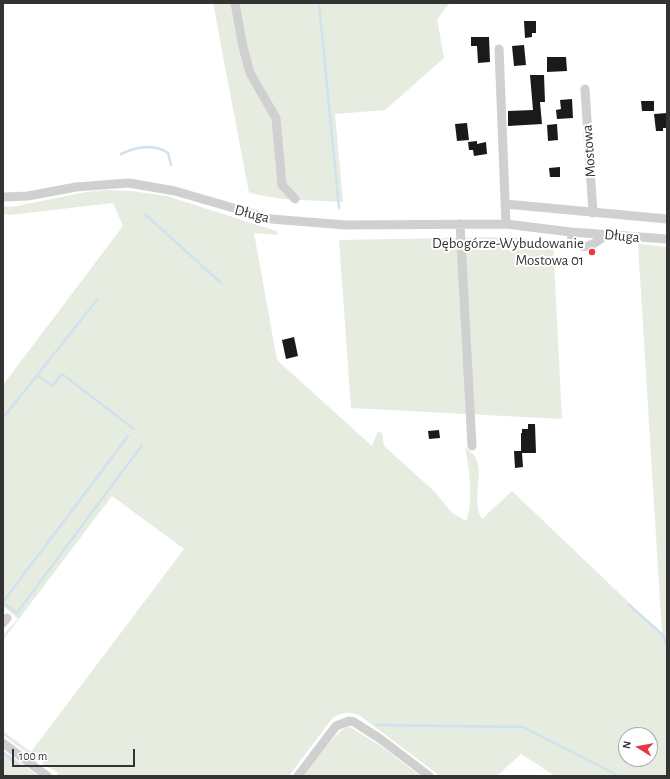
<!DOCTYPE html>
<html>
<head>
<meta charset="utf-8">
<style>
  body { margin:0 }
  #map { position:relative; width:670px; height:779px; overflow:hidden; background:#fff; font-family:"Alegreya Sans",sans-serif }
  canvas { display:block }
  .frame { position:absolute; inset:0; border:4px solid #333; pointer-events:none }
  .north { position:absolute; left:618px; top:727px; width:40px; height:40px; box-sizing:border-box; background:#fff; border:1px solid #adadad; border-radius:50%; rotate:281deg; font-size:11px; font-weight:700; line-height:16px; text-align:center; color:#333 }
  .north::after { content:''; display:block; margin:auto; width:14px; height:18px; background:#e63946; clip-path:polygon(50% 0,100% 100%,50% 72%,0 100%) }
  .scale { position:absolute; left:12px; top:749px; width:123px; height:18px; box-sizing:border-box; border:2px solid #333; border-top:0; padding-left:5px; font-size:12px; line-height:14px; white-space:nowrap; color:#333; -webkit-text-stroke:3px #fff; paint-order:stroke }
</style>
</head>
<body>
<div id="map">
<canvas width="670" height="779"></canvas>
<div class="frame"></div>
<div class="north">N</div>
<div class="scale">100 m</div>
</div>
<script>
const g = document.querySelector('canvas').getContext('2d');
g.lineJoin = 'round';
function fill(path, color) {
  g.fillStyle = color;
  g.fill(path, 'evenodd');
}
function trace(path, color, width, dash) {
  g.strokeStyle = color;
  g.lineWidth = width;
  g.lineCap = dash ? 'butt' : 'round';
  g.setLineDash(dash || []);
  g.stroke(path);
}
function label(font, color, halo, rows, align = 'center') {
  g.font = font + ' "Alegreya Sans",sans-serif';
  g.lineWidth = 4;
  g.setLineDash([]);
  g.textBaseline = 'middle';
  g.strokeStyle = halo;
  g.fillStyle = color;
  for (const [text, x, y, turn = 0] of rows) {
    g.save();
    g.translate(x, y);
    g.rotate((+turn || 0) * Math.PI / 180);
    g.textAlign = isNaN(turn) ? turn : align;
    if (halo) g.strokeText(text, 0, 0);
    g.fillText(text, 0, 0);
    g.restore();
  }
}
const green = new Path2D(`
  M213 3H450L437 19 444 58 385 110 335 114 343 202 282 199 249 193Z
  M108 190 131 191 167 196 276 231 279 235 254 233 277 360 372 446 378 431 382 433 384 446 434 491 452 513 466 521C474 504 469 465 465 447 468 450 474 454 476 458 484 477 471 501 482 519L512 491 662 634 638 244 667 247V776H555L521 754 497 776H440L359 715C347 711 340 712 331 720L289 776H58L57 772 43 764V761L34 755H30L3 735V731L31 752 184 549 112 496 3 640V635L18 619 3 606V385L123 226 113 203 9 215 3 214V206L12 207 86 192ZM626 735H650V759H626Z
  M507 237 553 242 562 419 351 408 339 240Z
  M348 726 378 744 420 776H304C313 765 336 731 348 726Z
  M3 750 38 776H3Z`);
const stream = new Path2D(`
  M319 3 339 208
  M121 154C136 147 153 143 168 153L171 165
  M146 215 221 283
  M37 375 52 386 62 374 134 429
  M3 418 97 300
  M3 602 128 436
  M3 603 17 613 142 445
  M629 605 663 635 667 648
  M377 725 523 727 619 776
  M3 753 20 766`);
const building = new Path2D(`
  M524 21H536V33H532V37L525 38Z
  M471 37H489L490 62 478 63 477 46H471Z
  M524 45 526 65 514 66 512 46Z
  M547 57H566L567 71 547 72Z
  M530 75H544L545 102H540L542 124 508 126V111L533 110Z
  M572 99 573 118 557 119 556 110 561 109 560 100Z
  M641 101H654V111H642Z
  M667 113V128H663V131H656L654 114Z
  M467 123 469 140 457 141 455 124Z
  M557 124 558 140 548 141 547 125Z
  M477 141V144L486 142 487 154 474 156 473 150H469L468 142Z
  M560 167V177H550L549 168Z
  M294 337 298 356 286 359 282 340Z
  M528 424H535L536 453H522L523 467 515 468 514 451H521V433H522V429H528Z
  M439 430 440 438 429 439 428 431Z`);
const minor = new Path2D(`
  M235 3 243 47 250 73 276 118 282 185 295 199
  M499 49 506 224
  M585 89 593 213
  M3 197 28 196 76 187 129 183 175 191 271 219 345 225 506 224 571 232 667 239
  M505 204 667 219
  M460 224 472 446
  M571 232 572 241C585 253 595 243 607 234
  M3 623 7 618
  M3 743 47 776
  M298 776 336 726 349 721 354 722 379 738 429 776`);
const markers = [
  [592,252,4,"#e63946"]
];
const streetNames = [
  ["Mostowa",589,151,-94],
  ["Długa",252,214,14],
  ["Długa",622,236,5]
];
const poiNames = [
  ["Dębogórze-Wybudowanie",584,243],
  ["Mostowa 01",584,260]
];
fill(green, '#e6ecdf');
trace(stream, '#cfe2ee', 2.5);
fill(building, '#1a1a1a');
trace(minor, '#d0d0d0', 9);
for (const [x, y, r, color] of markers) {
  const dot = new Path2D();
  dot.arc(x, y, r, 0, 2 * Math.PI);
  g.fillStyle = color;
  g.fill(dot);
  trace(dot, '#fff', 1.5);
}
label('15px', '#333', '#fff', streetNames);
label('15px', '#333', '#fff', poiNames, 'right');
</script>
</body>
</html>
